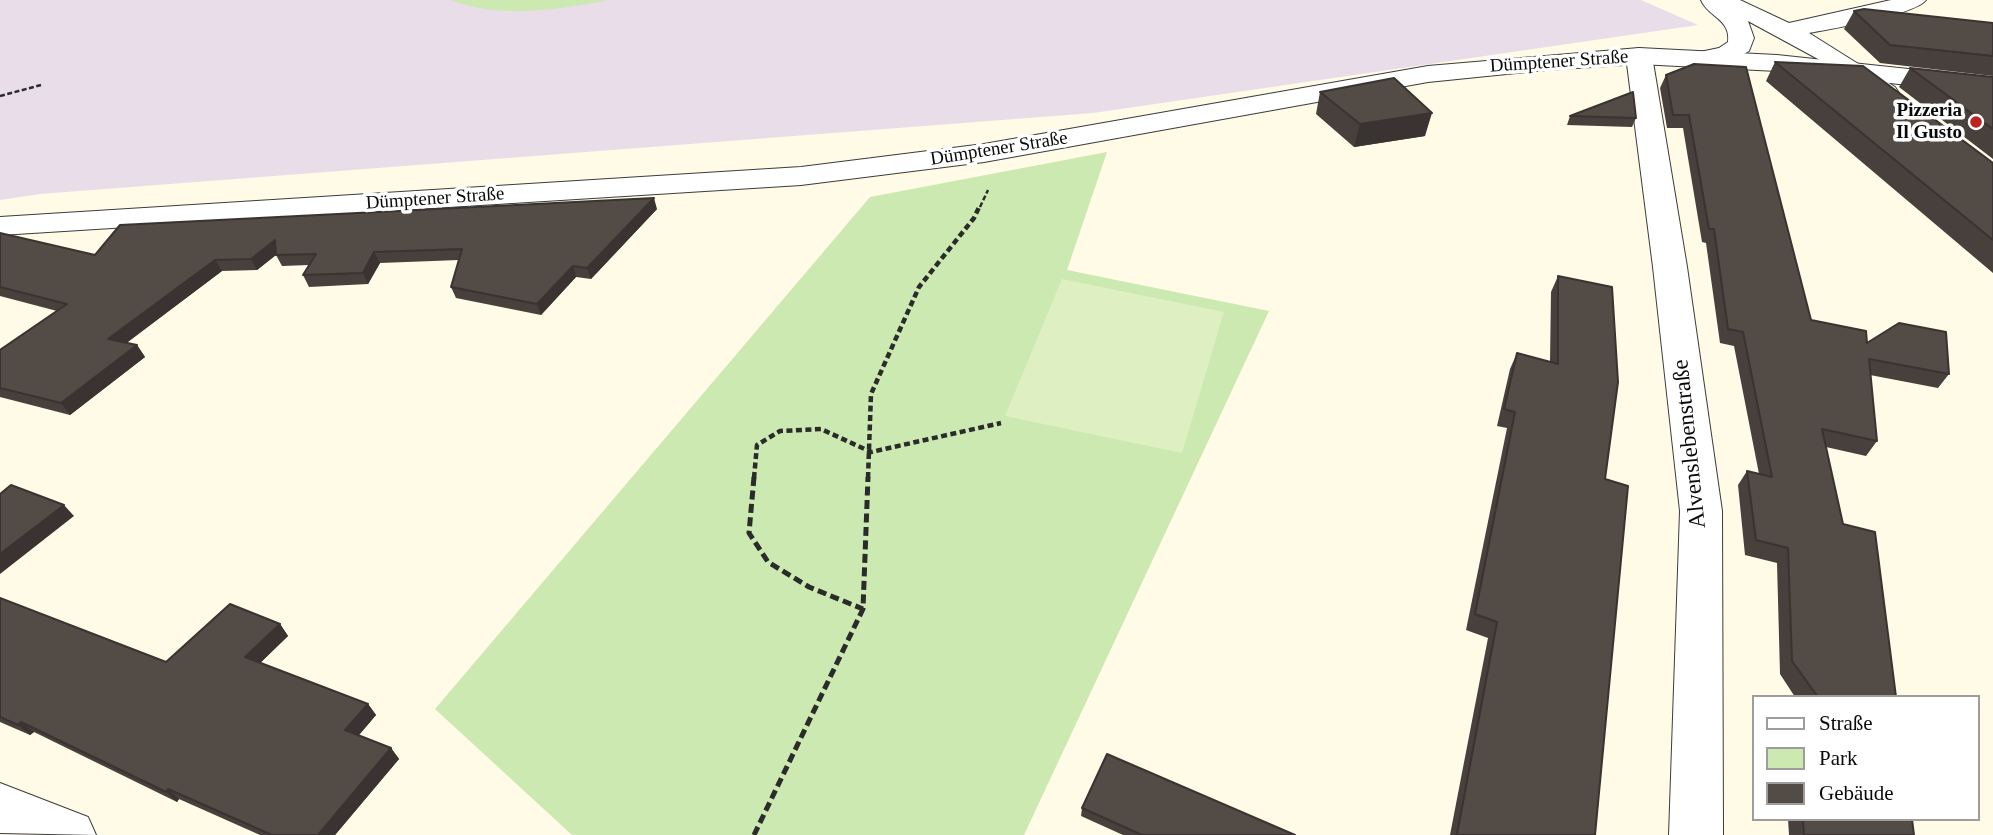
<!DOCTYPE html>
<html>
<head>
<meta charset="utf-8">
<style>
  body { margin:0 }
  #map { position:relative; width:1993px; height:835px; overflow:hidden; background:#fffbe6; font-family:"Times New Roman",serif }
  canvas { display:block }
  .legend { position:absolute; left:1752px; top:695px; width:228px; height:126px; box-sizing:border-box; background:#fff; border:2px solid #9d9d9d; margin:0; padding:9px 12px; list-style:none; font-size:21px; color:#090909 }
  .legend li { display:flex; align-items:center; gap:14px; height:35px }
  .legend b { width:35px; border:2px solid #9d9d9d }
</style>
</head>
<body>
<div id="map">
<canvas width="1993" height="835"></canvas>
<ul class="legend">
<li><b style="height:9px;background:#fff"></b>Straße</li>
<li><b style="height:19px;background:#cbe9b0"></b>Park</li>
<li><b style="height:19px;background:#524b46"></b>Gebäude</li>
</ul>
</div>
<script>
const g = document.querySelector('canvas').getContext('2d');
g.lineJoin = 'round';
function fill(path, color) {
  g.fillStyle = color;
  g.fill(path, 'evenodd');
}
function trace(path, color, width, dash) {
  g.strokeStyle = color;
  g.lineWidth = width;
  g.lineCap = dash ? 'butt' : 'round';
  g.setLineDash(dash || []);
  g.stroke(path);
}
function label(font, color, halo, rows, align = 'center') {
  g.font = font + ' "Times New Roman",serif';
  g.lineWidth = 7;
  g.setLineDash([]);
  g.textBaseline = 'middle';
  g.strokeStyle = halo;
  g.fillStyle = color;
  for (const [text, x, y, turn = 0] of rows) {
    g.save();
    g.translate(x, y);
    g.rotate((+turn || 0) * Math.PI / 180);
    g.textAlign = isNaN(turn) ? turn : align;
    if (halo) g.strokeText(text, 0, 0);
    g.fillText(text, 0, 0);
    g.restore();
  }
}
const industrial = new Path2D(`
  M0 0H1641L1698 25 1093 113 40 194 0 200Z`);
const green = new Path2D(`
  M450 0H604L605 1C552 10 503 19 450 0Z
  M1107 152 1067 270 1269 311 1024 835H572L435 709 870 197Z`);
const pitch = new Path2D(`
  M1062 279 1224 312 1182 453 1005 416Z`);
const pathFar2 = new Path2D(`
  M0 96 41 85
  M980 207 988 190`);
const pathFar1 = new Path2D(`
  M754 478 757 445 780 431 821 429 871 452 1001 423
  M868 478 871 394 919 287 974 218 980 205`);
const path = new Path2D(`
  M754 477 749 533 768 562 809 587 863 609
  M754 835 863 609 868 477`);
const minor = new Path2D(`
  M1701 0H1740L1789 23 1891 0H1926C1915 15 1831 29 1809 33L1895 87 1899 93 1895 99 1886 101 1877 99 1818 59 1748 21 1754 38 1749 51C1732 61 1709 69 1690 64L1686 59 1690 54 1719 48 1728 42C1731 19 1708 17 1701 0Z
  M1639 48 1648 51 1652 56 1687 267 1722 511 1723 835H1669L1680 511 1653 267 1626 56 1630 51Z
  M0 783 88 817 96 835 0 833Z`);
const tertiary = new Path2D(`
  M1639 48 1777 55 1993 78V94L1777 71 1639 64 1546 70 1428 82 984 162 801 185 0 235V217L801 167 984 144 1428 66Z`);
const wall = new Path2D(`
  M1854 11 1993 23V76L1880 63 1844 29Z
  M1775 62 1993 163V273L1766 81Z
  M1910 68 1993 77V159L1899 87Z
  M1666 75 1811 320 1867 343 1949 374 1938 388 1870 375 1877 441 1866 456 1826 447 1843 524 1896 697H1795L1780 674 1777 563 1745 555 1738 485 1747 471 1759 474 1734 346 1720 343 1706 243 1702 242 1683 128H1667L1660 88Z
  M1320 92 1425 136 1354 147 1316 114Z
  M1570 116 1636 118 1632 127 1567 125Z
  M657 209 591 279 576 277 541 315 456 298 451 287 459 260 380 263 368 284 309 287 303 275 309 265 282 266 276 255 257 270 222 271 126 343 137 345 145 357 70 415 0 397V350L57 311 0 296V233L95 255Z
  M1558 276 1605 479 1595 835H1450L1488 638 1466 630 1507 428 1497 426 1510 369 1517 353 1550 362 1551 292Z
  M0 598 166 662 280 624 288 636 260 663 368 704 376 715 358 736 391 748 399 759 335 835H260L179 799 177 802 34 732 30 735 0 722Z
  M1082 808 1295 835H1123L1081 816Z
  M1788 819H1912L1914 835H1789Z`);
const shadedWall = new Path2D(`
  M1432 113 1425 136 1354 147 1360 124Z
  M654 198 657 209 591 279 587 268Z
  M275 240 281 251 257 270 251 259Z
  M374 252 380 263 368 284 363 273Z
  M215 260 222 271 116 351 108 339Z
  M573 266 576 277 541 315 537 304Z
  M137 345 145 357 70 415 61 403Z
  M64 505 74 516 0 574V554Z
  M280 624 288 636 255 668 245 657Z
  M368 704 376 715 354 741 345 730Z
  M21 722 34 732 30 735 18 725Z
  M391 748 399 759 335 835H318Z
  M168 789 179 799 177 802 166 792Z`);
const building = new Path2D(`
  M1864 9 1993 23V56L1890 45 1854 11Z
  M1775 62 1863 66 1993 163V240Z
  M1694 64 1746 67 1811 320 1866 331 1867 343 1899 323 1946 332 1949 374 1869 359 1877 441 1822 429 1843 524 1875 532 1896 697H1818L1792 661 1788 548 1756 540 1747 471 1772 477 1743 332 1728 329 1714 229H1709L1689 115H1673L1666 75Z
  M1910 68 1993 77V129Z
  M1394 78 1432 113 1360 124 1320 92Z
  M1633 92 1636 118 1570 116Z
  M654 198 587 268 573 266 537 304 451 287 462 249 374 252 363 273 303 275 316 254 276 255 275 240 251 259 215 260 108 339 137 345 61 403 0 388V350L67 304 0 287V233L95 255 120 225Z
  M1558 276 1612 287 1618 382 1605 479 1628 486 1595 835H1459L1457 834 1497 622 1475 614 1515 412 1504 409 1517 353 1558 364Z
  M11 485 64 505 0 554V494Z
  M0 598 166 662 230 604 280 624 245 657 368 704 345 730 391 748 318 835H272L168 789 166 792 21 722 18 725 0 717Z
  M1107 754 1295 835H1142L1082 808Z
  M1803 819H1912L1914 835H1804Z`);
const markers = [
  [1976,122,7,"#bb2120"]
];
const farStreetnames = [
  ["Dümptener Straße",1559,62,-4],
  ["Dümptener Straße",999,149,-9],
  ["Dümptener Straße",435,199,-4]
];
const farPoinames = [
  ["Pizzeria",1962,111],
  ["Il Gusto",1962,133]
];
const streetNames = [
  ["Alvenslebenstraße",1690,444,-96]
];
fill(industrial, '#e9dde9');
fill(green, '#cbe9b0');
fill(pitch, '#def0c2');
trace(minor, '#3c3c3c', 2);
trace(tertiary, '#3c3c3c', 2);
trace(pathFar2, '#2b2b2b', 2.5, [5, 2.5]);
trace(pathFar1, '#2b2b2b', 4.5, [6, 3.5]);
trace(path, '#2b2b2b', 5, [9, 4.5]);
fill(minor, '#fff');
fill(tertiary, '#fff');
fill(wall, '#47403c');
fill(shadedWall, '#393431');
fill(building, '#524b46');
trace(building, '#393431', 2);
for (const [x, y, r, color] of markers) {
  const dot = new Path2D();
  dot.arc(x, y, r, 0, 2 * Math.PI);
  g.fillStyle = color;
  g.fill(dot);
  trace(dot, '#fff', 2.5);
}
label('19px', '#090909', '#fff', farStreetnames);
label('bold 19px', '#090909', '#fff', farPoinames, 'right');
label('23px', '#090909', '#fff', streetNames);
</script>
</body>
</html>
